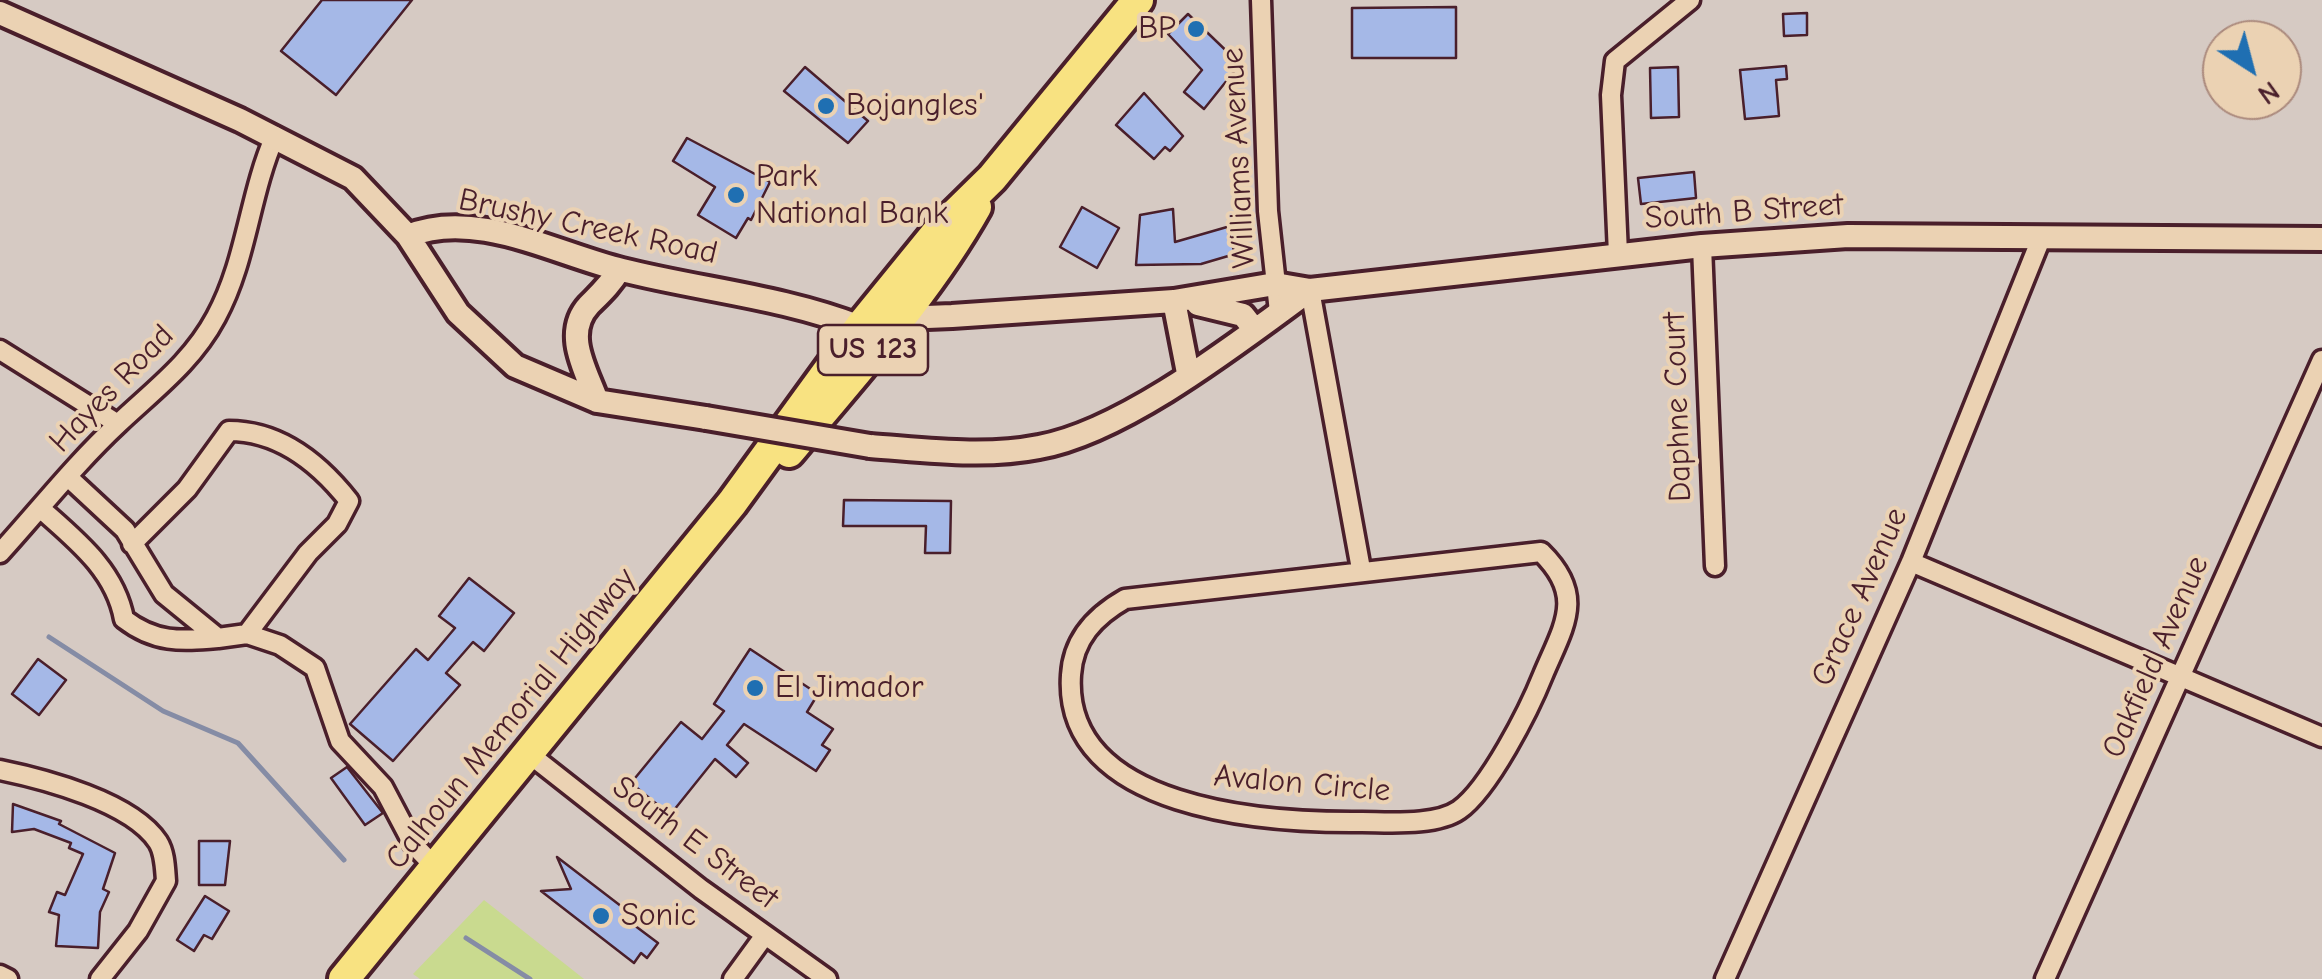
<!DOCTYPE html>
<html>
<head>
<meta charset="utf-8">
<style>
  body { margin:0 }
  #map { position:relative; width:2322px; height:979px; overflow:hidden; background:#d6cac3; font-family:"Comic Neue",sans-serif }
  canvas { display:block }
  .north { position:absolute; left:2202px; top:20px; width:100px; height:100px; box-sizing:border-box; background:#ebd2b3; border:2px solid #ab8a7d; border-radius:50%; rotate:144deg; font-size:28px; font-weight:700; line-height:40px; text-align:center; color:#4a1f2b }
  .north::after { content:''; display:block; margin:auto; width:35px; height:45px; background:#1f6fb2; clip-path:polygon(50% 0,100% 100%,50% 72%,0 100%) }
</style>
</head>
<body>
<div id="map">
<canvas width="2322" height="979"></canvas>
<div class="north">N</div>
</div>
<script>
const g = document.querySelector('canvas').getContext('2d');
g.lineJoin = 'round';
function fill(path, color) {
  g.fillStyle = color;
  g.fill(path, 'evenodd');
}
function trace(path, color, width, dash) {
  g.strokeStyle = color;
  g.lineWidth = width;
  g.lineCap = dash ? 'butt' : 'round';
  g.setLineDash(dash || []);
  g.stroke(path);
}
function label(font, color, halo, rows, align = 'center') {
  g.font = font + ' "Comic Neue",sans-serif';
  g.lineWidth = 8;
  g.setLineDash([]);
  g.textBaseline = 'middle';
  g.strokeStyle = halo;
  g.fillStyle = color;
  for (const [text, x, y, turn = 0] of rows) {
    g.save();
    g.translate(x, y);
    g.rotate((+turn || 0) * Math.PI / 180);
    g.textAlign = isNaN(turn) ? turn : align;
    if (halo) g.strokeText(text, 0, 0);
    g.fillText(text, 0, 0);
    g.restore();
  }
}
const green = new Path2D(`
  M484 900 584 979H420L413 974Z`);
const stream = new Path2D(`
  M49 637 163 711 238 743 344 860
  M466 938 530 979`);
const building = new Path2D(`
  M322 0H412L336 95 281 51Z
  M1456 7V58H1352V8Z
  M1807 13V35L1784 36 1783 14Z
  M1188 14 1240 64 1204 109 1184 92 1202 70 1168 34Z
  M1786 66 1787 79 1776 80 1779 116 1745 119 1740 70Z
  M805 67 868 121 848 143 784 91Z
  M1678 67 1679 117 1651 118 1650 68Z
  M1144 93 1183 136 1170 151 1165 147 1154 159 1116 125Z
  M687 138 770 182 751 220 748 218 736 238 698 215 715 187 673 161Z
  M1694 172 1696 198 1641 204 1638 178Z
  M1082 207 1119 228 1097 268 1060 247Z
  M1173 209 1175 242 1227 227 1235 254 1201 264 1136 265 1140 215Z
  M844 500 951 501 950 553H925L926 526H843Z
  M469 578 514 613 484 651 473 642 446 673 460 685 393 761 350 724 416 649 428 660 455 628 439 616Z
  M750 649 818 694 807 712 833 729 822 745 830 750 816 771 744 724 727 745 748 763 736 777 715 759 670 815 631 783 681 722 702 739 724 711 714 704Z
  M38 659 66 680 39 715 12 694Z
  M347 767 383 813 365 825 331 778Z
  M13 804 61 821 59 824 115 853 103 889 109 892 100 912 98 948 56 946 59 915 49 912 57 892 65 895 83 854 69 848 71 843 34 829 12 832Z
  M199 841H230L225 885H199Z
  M557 857 630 913 626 919 658 943 647 958 641 953 634 963 541 891 571 889Z
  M205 896 229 911 212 939 204 935 194 951 177 940Z`);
const minor = new Path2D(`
  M1261 0 1268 211 1279 312
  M1702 246 1715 566
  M1618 254 1611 95 1615 61 1690 0
  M1310 290 1361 569
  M0 350 118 424
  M68 477 125 530 164 594 218 638 247 634 280 645 315 668 340 741 383 787 413 844 437 869
  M40 508C76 540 115 570 124 619 155 643 180 641 218 638
  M132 544 187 489 229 431C279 431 319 463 349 501L337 524 308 553 247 634
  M1541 552C1586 596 1564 625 1543 675 1529 710 1489 789 1459 810 1436 826 1389 822 1362 822 1267 823 1062 810 1071 675 1073 639 1095 616 1125 599Z
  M0 553C39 510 76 463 119 423 155 389 192 362 216 317 247 260 249 195 275 136
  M1911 562 2322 737
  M528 753 701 889 827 979
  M0 770C44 779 132 802 158 842 165 853 165 869 166 881L138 931 100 979
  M0 975 8 979
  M733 979 765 935
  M1725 979 1911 562 2042 236
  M2045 979 2322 360`);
const tertiary = new Path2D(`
  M0 13 240 120 353 178 408 236 458 313 515 366 597 401 706 418
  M408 236C475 208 556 254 622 270 702 290 783 297 860 327
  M1174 301 1188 373
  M1198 304 1243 315 1254 329
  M906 310 927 317 952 316 1174 301 1275 284 1310 290 1702 246 1848 236 2322 239
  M597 401C587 372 562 334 589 305 601 293 610 285 619 270
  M870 446C926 450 984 458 1039 447 1124 432 1239 342 1310 290`);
const trunk = new Path2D(`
  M789 452C854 373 926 296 976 207
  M344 979 732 503 860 327 939 230 992 178 1138 0`);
const tertiaryBridge = new Path2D(`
  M706 418 870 446`);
const markers = [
  [1196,29,10,"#1f6fb2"],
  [826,106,10,"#1f6fb2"],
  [736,195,10,"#1f6fb2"],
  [755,688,10,"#1f6fb2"],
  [601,916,10,"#1f6fb2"]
];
const shields = [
  [873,350,110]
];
const shieldNames = [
  ["US 123",873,350]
];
const poiNames = [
  ["BP",1176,29,"right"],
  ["Bojangles'",846,106],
  ["Park",756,177],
  ["National Bank",756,214],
  ["El Jimador",775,688],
  ["Sonic",621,916]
];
const streetNames = [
  ["Williams Avenue",1239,158,-93],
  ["South B Street",1744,212,-4],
  ["Brushy Creek Road",588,227,12],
  ["Hayes Road",112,389,-46],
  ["Daphne Court",1678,407,-92],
  ["Grace Avenue",1860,597,-66],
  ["Oakfield Avenue",2156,657,-66],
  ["Calhoun Memorial Highway",511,719,-51],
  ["Avalon Circle",1302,784,5],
  ["South E Street",695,843,37]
];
fill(green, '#c9da8f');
trace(stream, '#858ca5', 5);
fill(building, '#a5b8e7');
trace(building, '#4a1f2b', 2.5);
trace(minor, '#4a1f2b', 25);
trace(tertiary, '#4a1f2b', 30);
trace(trunk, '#4a1f2b', 38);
trace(minor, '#ebd2b3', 18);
trace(tertiary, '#ebd2b3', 22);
trace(trunk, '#f8e281', 30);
trace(tertiaryBridge, '#4a1f2b', 30, []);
trace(tertiaryBridge, '#ebd2b3', 22);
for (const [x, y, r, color] of markers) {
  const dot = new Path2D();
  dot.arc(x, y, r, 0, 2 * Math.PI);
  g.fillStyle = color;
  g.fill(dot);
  trace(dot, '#ebd2b3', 4);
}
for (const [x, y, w] of shields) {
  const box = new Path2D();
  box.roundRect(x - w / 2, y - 25, w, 50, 8);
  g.fillStyle = '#ebd2b3';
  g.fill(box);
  trace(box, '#4a1f2b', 2.5);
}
label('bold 30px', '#4a1f2b', null, shieldNames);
label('32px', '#4a1f2b', '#ebd2b3', poiNames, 'left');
label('32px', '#4a1f2b', '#ebd2b3', streetNames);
</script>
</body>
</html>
